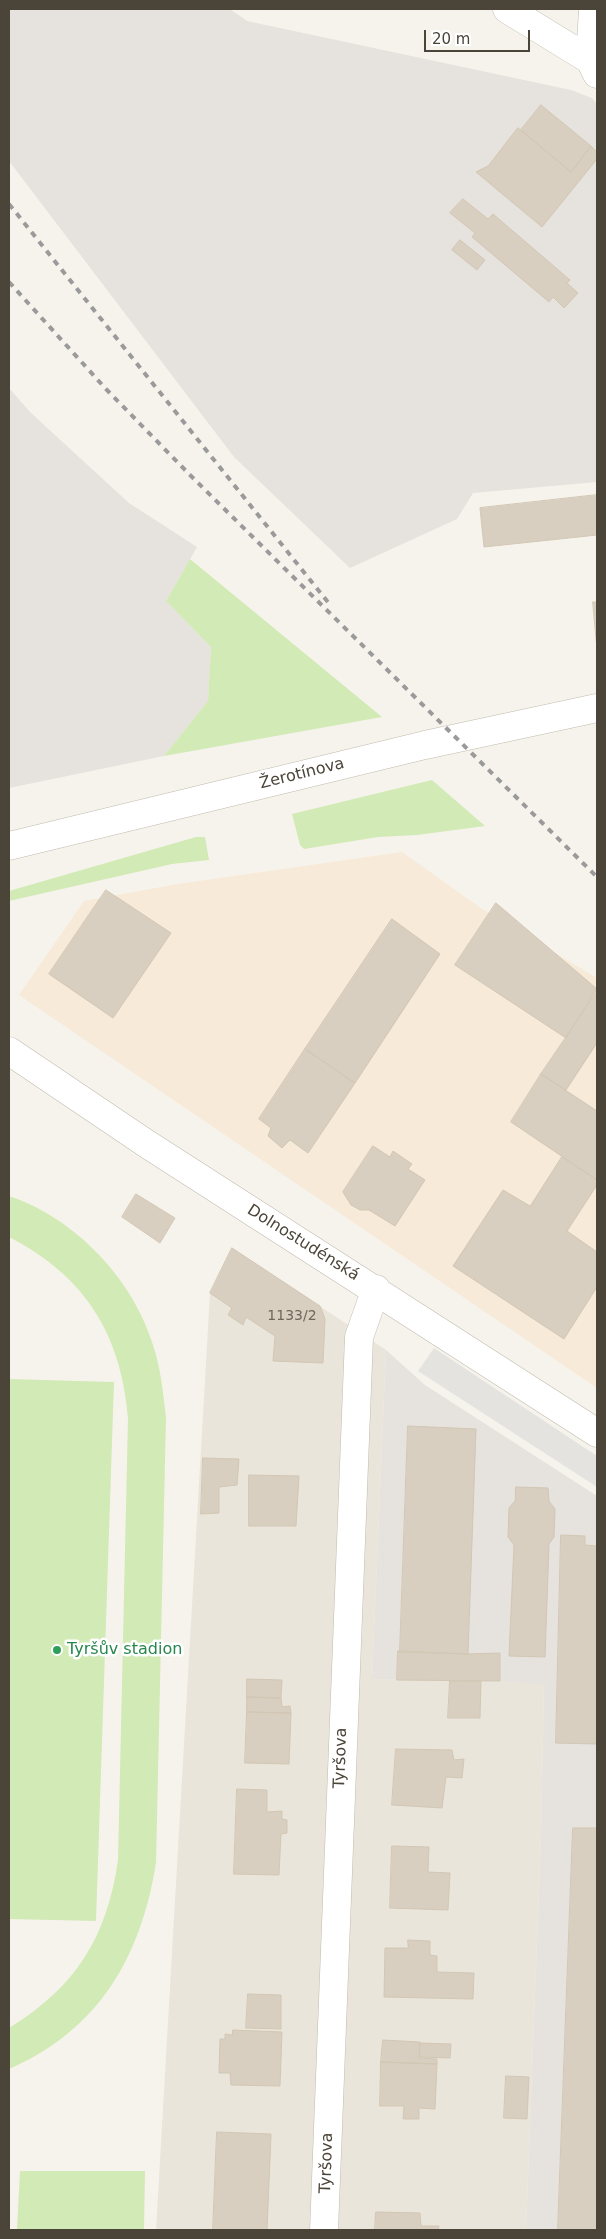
<!DOCTYPE html>
<html>
<head>
<meta charset="utf-8">
<style>
  body { margin:0 }
  #map { position:relative; width:606px; height:2239px; overflow:hidden; background:#f6f3ec; font-family:"DejaVu Sans",sans-serif }
  canvas { display:block }
  .frame { position:absolute; inset:0; border:10px solid #4b4439; pointer-events:none }
  .scale { position:absolute; left:424px; top:30px; width:106px; height:22px; box-sizing:border-box; border:2px solid #4b4439; border-top:0; padding-left:6px; font-size:15px; line-height:18px; white-space:nowrap; color:#4b4439; -webkit-text-stroke:4px #fff; paint-order:stroke }
</style>
</head>
<body>
<div id="map">
<canvas width="606" height="2239"></canvas>
<div class="frame"></div>
<div class="scale">20 m</div>
</div>
<script>
const g = document.querySelector('canvas').getContext('2d');
g.lineJoin = 'round';
function fill(path, color) {
  g.fillStyle = color;
  g.fill(path, 'evenodd');
}
function trace(path, color, width, dash) {
  g.strokeStyle = color;
  g.lineWidth = width;
  g.lineCap = dash ? 'butt' : 'round';
  g.setLineDash(dash || []);
  g.stroke(path);
}
function label(font, color, halo, rows, align = 'center') {
  g.font = font + ' "DejaVu Sans",sans-serif';
  g.lineWidth = 5;
  g.setLineDash([]);
  g.textBaseline = 'middle';
  g.strokeStyle = halo;
  g.fillStyle = color;
  for (const [text, x, y, turn = 0] of rows) {
    g.save();
    g.translate(x, y);
    g.rotate((+turn || 0) * Math.PI / 180);
    g.textAlign = isNaN(turn) ? turn : align;
    if (halo) g.strokeText(text, 0, 0);
    g.fillText(text, 0, 0);
    g.restore();
  }
}
const residential = new Path2D(`
  M232 1248 386 1350 372 1679 500 1681 544 1684 541 1837 526 2230H156L210 1293Z`);
const commercial = new Path2D(`
  M402 852 482 909 597 978V1388L19 995 84 901 178 884Z`);
const industrial = new Path2D(`
  M9 9H230L247 21 571 90 592 98 597 104V482L473 493 457 519 350 568 234 457 9 161Z
  M9 388 31 413 129 503 197 547 166 601 211 647 208 701 164 756 9 788Z
  M386 1350 425 1385 597 1496V2230H526L541 1837 544 1685 500 1681 372 1679Z`);
const green = new Path2D(`
  M190 559 382 717 164 756 208 701 211 647 166 601Z
  M432 780 485 826 417 835 378 837 304 849 300 845 292 814Z
  M196 837H205L209 860 172 864 9 901V891Z
  M9 1196C75 1218 133 1279 153 1345 161 1369 163 1393 166 1417L156 1863C141 1957 99 2030 9 2069V2028C76 1987 107 1937 118 1860L128 1418C121 1334 85 1276 9 1237Z
  M9 1379 114 1382 96 1921 9 1919Z
  M20 2171H145L144 2230H17Z`);
const parking = new Path2D(`
  M434 1348 597 1456V1487L418 1371Z`);
const building = new Path2D(`
  M541 105 591 146 571 172 521 130Z
  M518 128 571 172 591 146 597 152V159L542 227 476 172 488 166Z
  M463 199 488 219 493 214 570 280 567 283 578 293 564 308 553 297 549 302 472 237 475 233 450 213Z
  M460 240 485 260 477 270 452 250Z
  M597 495V535L484 547 480 508Z
  M593 602H597V649Z
  M106 890 171 933 113 1018 49 974Z
  M496 903 597 989 566 1038 455 965Z
  M392 919 440 954 355 1083 305 1049Z
  M597 992V1043L566 1090 541 1074Z
  M305 1049 355 1083 308 1153 290 1140 282 1148 268 1136 271 1128 259 1119Z
  M541 1074 597 1111V1180L511 1122Z
  M373 1146 390 1157 393 1151 412 1164 408 1169 425 1180 395 1226 369 1210H360L351 1205 343 1192Z
  M562 1157 597 1180V1185L567 1231 597 1252V1287L564 1339 453 1266 503 1190 530 1206Z
  M136 1194 175 1218 160 1243 122 1217Z
  M232 1248 320 1306 325 1319 323 1363 273 1361 275 1336 246 1317 243 1325 228 1315 232 1308 210 1293Z
  M408 1426 476 1429 468 1654 400 1652Z
  M203 1458 239 1459 237 1485 219 1487V1513L201 1514Z
  M249 1475 299 1476 296 1526H249Z
  M516 1487 548 1488 549 1501 555 1509 554 1537 549 1544 545 1657 509 1656 514 1545 508 1537 509 1508 515 1501Z
  M561 1535 585 1536V1545L597 1546V1744L556 1743Z
  M398 1651 468 1654 500 1653V1681L397 1680Z
  M247 1679 282 1680 281 1698 247 1697Z
  M450 1681H481L480 1718H448Z
  M247 1697 281 1698 282 1707 290 1706 291 1713 247 1712Z
  M247 1712 291 1713 289 1764 245 1763Z
  M396 1749 452 1750 454 1760 464 1759 462 1778 446 1777 442 1808 392 1805Z
  M237 1789 267 1790V1812L282 1811V1819L287 1820V1833L281 1834 279 1875 234 1874Z
  M573 1828H597V2230H558Z
  M392 1846 429 1847 428 1872 450 1873 448 1910 390 1908Z
  M408 1940 430 1941V1955L437 1956V1972L474 1973 473 1999 384 1997 385 1948H408Z
  M248 1994 281 1995V2029L246 2028Z
  M233 2030 282 2032 280 2086 231 2085 230 2073H219L220 2039H225V2034L232 2035Z
  M383 2040 420 2042 419 2058 437 2059V2064L381 2062Z
  M420 2043 451 2044 450 2058 420 2057Z
  M381 2062 437 2064 435 2109 419 2108V2119H403L404 2106H380Z
  M506 2076 529 2077 527 2119 504 2118Z
  M217 2132 271 2134 267 2230H213Z
  M376 2212 420 2213 421 2226H439L438 2230H375Z`);
const minor = new Path2D(`
  M507 9 590 60
  M593 9 590 60 597 74
  M9 846 425 745 597 708
  M9 1051 147 1144 597 1433
  M324 2230 359 1337 376 1289`);
const rail = new Path2D(`
  M9 204 331 606
  M9 282 106 389 189 474 597 877`);
const markers = [
  [57,1650,5,"#2e9e5b"]
];
const numberNames = [
  ["1133/2",292,1316]
];
const streetNames = [
  ["Žerotínova",302,774,-14],
  ["Dolnostudénská",303,1243,32],
  ["Tyršova",341,1758,-88],
  ["Tyršova",327,2163,-88]
];
const leisureNames = [
  ["Tyršův stadion",67,1650]
];
fill(residential, '#eae5da');
fill(commercial, '#f7ead8');
fill(industrial, '#e6e2dd');
fill(green, '#d2eab5');
fill(parking, '#e5e3e0');
fill(building, '#d8cfc1');
trace(building, '#d3c7b4', 1);
trace(minor, '#c2bbae', 29);
trace(minor, '#fff', 28);
trace(rail, '#9a9a9a', 4, [6, 6]);
for (const [x, y, r, color] of markers) {
  const dot = new Path2D();
  dot.arc(x, y, r, 0, 2 * Math.PI);
  g.fillStyle = color;
  g.fill(dot);
  trace(dot, '#fff', 2);
}
label('14px', '#6e675b', null, numberNames);
label('16px', '#4b4439', '#fff', streetNames);
label('16px', '#27864d', '#fff', leisureNames, 'left');
</script>
</body>
</html>
